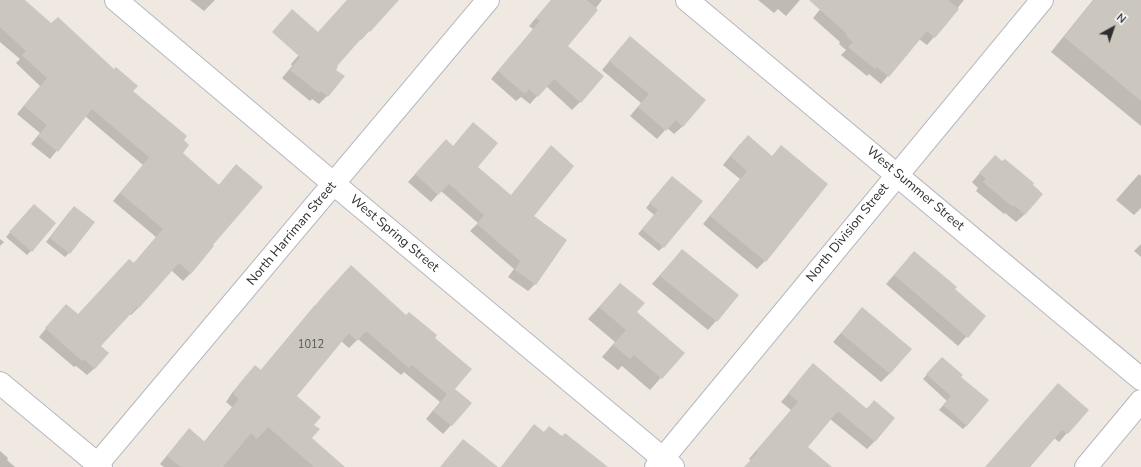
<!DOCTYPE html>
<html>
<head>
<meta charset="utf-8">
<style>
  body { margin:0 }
  #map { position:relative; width:1141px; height:467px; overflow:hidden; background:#efe9e1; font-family:"Nunito Sans",sans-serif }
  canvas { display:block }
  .north { position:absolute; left:1093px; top:8px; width:40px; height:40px; -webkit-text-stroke:3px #fff; paint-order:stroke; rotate:40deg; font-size:11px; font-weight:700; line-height:16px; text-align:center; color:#2e2e2e }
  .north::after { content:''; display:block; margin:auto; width:14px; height:18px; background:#2e2e2e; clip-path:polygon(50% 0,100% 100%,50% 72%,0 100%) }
</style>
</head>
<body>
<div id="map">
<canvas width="1141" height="467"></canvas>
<div class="north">N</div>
</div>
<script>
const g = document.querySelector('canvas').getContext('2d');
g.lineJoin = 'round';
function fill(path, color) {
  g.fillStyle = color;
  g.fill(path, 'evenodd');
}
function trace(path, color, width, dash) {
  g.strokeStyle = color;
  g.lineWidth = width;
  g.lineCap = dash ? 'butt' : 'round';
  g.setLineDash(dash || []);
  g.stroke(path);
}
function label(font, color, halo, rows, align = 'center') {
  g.font = font + ' "Nunito Sans",sans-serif';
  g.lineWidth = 3;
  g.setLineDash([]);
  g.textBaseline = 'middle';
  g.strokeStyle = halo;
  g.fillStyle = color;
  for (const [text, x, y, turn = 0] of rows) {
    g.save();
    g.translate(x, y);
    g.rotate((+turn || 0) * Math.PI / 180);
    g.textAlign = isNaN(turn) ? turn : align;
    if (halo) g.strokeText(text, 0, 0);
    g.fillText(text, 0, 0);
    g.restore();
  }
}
const shadow = new Path2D(`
  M0 0H23L132 91 182 141 181 153 218 186 229 173 211 245 191 273 183 281 171 270 138 308 131 315 129 314 99 346 95 368 87 375 76 366 74 367 39 337 59 313 78 315 133 264 156 237 113 201 143 165 85 116 50 159 31 144 40 133 17 114 40 86 16 63 20 59 0 42Z
  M190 0H215L204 11Z
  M347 0H397L369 31 361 40 360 39 336 67 327 96 319 104 312 99 310 101 282 78 292 66 291 64Z
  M551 0H602L567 46 580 102 572 110 546 86 530 104 521 97 516 101 491 79 533 29 529 26Z
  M758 0H800L786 16 778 9 774 13Z
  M828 0H964L934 37 927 45 919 39 881 84 869 74 867 76 841 55 846 50 839 44 840 42 813 18Z
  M1093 0H1141V126L1051 52Z
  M622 46 683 126 674 134 667 128 657 139 630 116 641 103 602 70Z
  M740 144 771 157 827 184 765 261 757 269 703 224 740 179 723 165Z
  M439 148 477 167 532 217 535 284 528 291 508 277 514 269 470 231 478 223 441 191 431 202 408 182Z
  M995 156 1025 214 1016 222 1005 213 1004 214 976 191 978 188 972 182Z
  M1139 174 1141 176V208L1134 215 1116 200Z
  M668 181 663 247 659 251 638 234 654 215 646 208Z
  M30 209 31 251 27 255 6 237Z
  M70 211 69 253 65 257 46 242Z
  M0 239 4 242 0 246Z
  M1141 244V257L1134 251Z
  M682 250 716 321 708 330 652 284Z
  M914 252 953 290 985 316 958 346 886 284Z
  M620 284 636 312 683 353 650 390 622 366 618 370 602 357 615 342 588 319Z
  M315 305 406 316 434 338 453 389 470 404 443 434 426 419 440 402 404 372 401 375 358 339 349 348 341 341 296 396 313 425 311 438 343 467H164L160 464 182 437 204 442 232 407 226 402 232 393 248 374 260 371Z
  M862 309 890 373 881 382 833 342Z
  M938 362 960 377 967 425 963 429 939 410 947 401 923 379Z
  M813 365 866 409 874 402 875 441 867 449 830 419 807 447 830 467H745L751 461 749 459 791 410 781 402Z
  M1087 410 1059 442 1054 438 1030 467H986Z
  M534 426 543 433 549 427 585 467H501Z
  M0 451 8 458 7 460 15 467H0Z`);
const building = new Path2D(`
  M0 0H25L51 23 58 17 114 69 116 67 138 86 133 91 187 136 184 140 189 145 183 153 219 185 236 164 263 187 213 245 214 246 191 274 179 263 139 308 137 307 101 346 109 353 95 369 84 359 82 361 45 328 66 304 78 314 129 259 134 263 163 229 120 193 149 157 92 109 58 152 38 136 47 125 24 106 47 78 22 55 26 51 0 27Z
  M347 0H399L370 32 368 31 337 66 338 67 336 70 345 76 328 97 321 91 319 93 290 70 300 57 272 32 292 9 318 32Z
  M551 0H587L598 10 568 46 604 76 581 103 554 79 538 97 529 89 525 94 498 71 540 21 536 18Z
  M809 0H948L959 9 935 38 927 31 889 77 877 67 875 69 848 47 853 42 846 36 847 34Z
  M1094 0H1141V101L1064 37Z
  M630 36 706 100 683 127 676 120 666 131 638 107 649 94 609 61Z
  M473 122 498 143 478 167 511 195 551 145 574 166 534 216 567 240 536 285 515 270 520 261 477 224 484 215 449 184 438 195 415 174 446 139 453 146Z
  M748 135 772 156 781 145 828 184 766 262 710 216 747 171 730 156Z
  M995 155 1002 161 1005 159 1034 183 1033 185 1043 194 1025 215 1014 205 1013 207 983 182 986 179 979 173Z
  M672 176 703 201 664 248 642 229 658 210 649 203Z
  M34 204 56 223 32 252 9 232Z
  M74 206 95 222 70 254 50 238Z
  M682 249 739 295 717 322 660 276Z
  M914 251 957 287 955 289 986 316 968 338 894 275Z
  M351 265 406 315 409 312 437 335 435 338 472 369 455 389 472 403 452 426 433 411 447 394 412 365 409 368 366 331 357 341 349 333 297 396 321 417 314 425 320 429 312 438 345 467H314L268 427 257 439 251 433 223 467H181L167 456 189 428 205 442 239 399 233 394 239 384 255 365 261 370 323 296Z
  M620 283 645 303 637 312 685 353 662 379 634 355 630 359 613 345 626 330 599 307Z
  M862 307 912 349 890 374 841 333Z
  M942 357 963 375 961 377 989 400 967 426 943 405 951 396 926 374Z
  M813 363 867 409 874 400 895 418 875 442 838 411 808 447 832 467H744L758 452 756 451 798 402 788 393Z
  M1058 383 1089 410 1068 434 1062 430 1030 467H985Z
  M534 424 544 432 549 426 562 436 565 433 608 467H501Z
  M463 439 498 467H440Z`);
const street = new Path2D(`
  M116 0 334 184 673 467
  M687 0 1141 379
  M0 383 101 467
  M95 467 488 0
  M1086 467 1141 401`);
const secondary = new Path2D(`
  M656 467 1042 0`);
const numberNames = [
  ["1012",311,345]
];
const streetNames = [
  ["West Summer Street",915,189,40],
  ["North Division Street",848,233,-51],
  ["North Harriman Street",292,234,-50],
  ["West Spring Street",394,234,40]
];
fill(shadow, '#0003');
fill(building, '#cbc7bf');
trace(street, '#b4b7c1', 24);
trace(secondary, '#b4b7c1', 24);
trace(street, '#fff', 22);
trace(secondary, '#fff', 22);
label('11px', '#555452', null, numberNames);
label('13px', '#2e2e2e', '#fff', streetNames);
</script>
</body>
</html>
